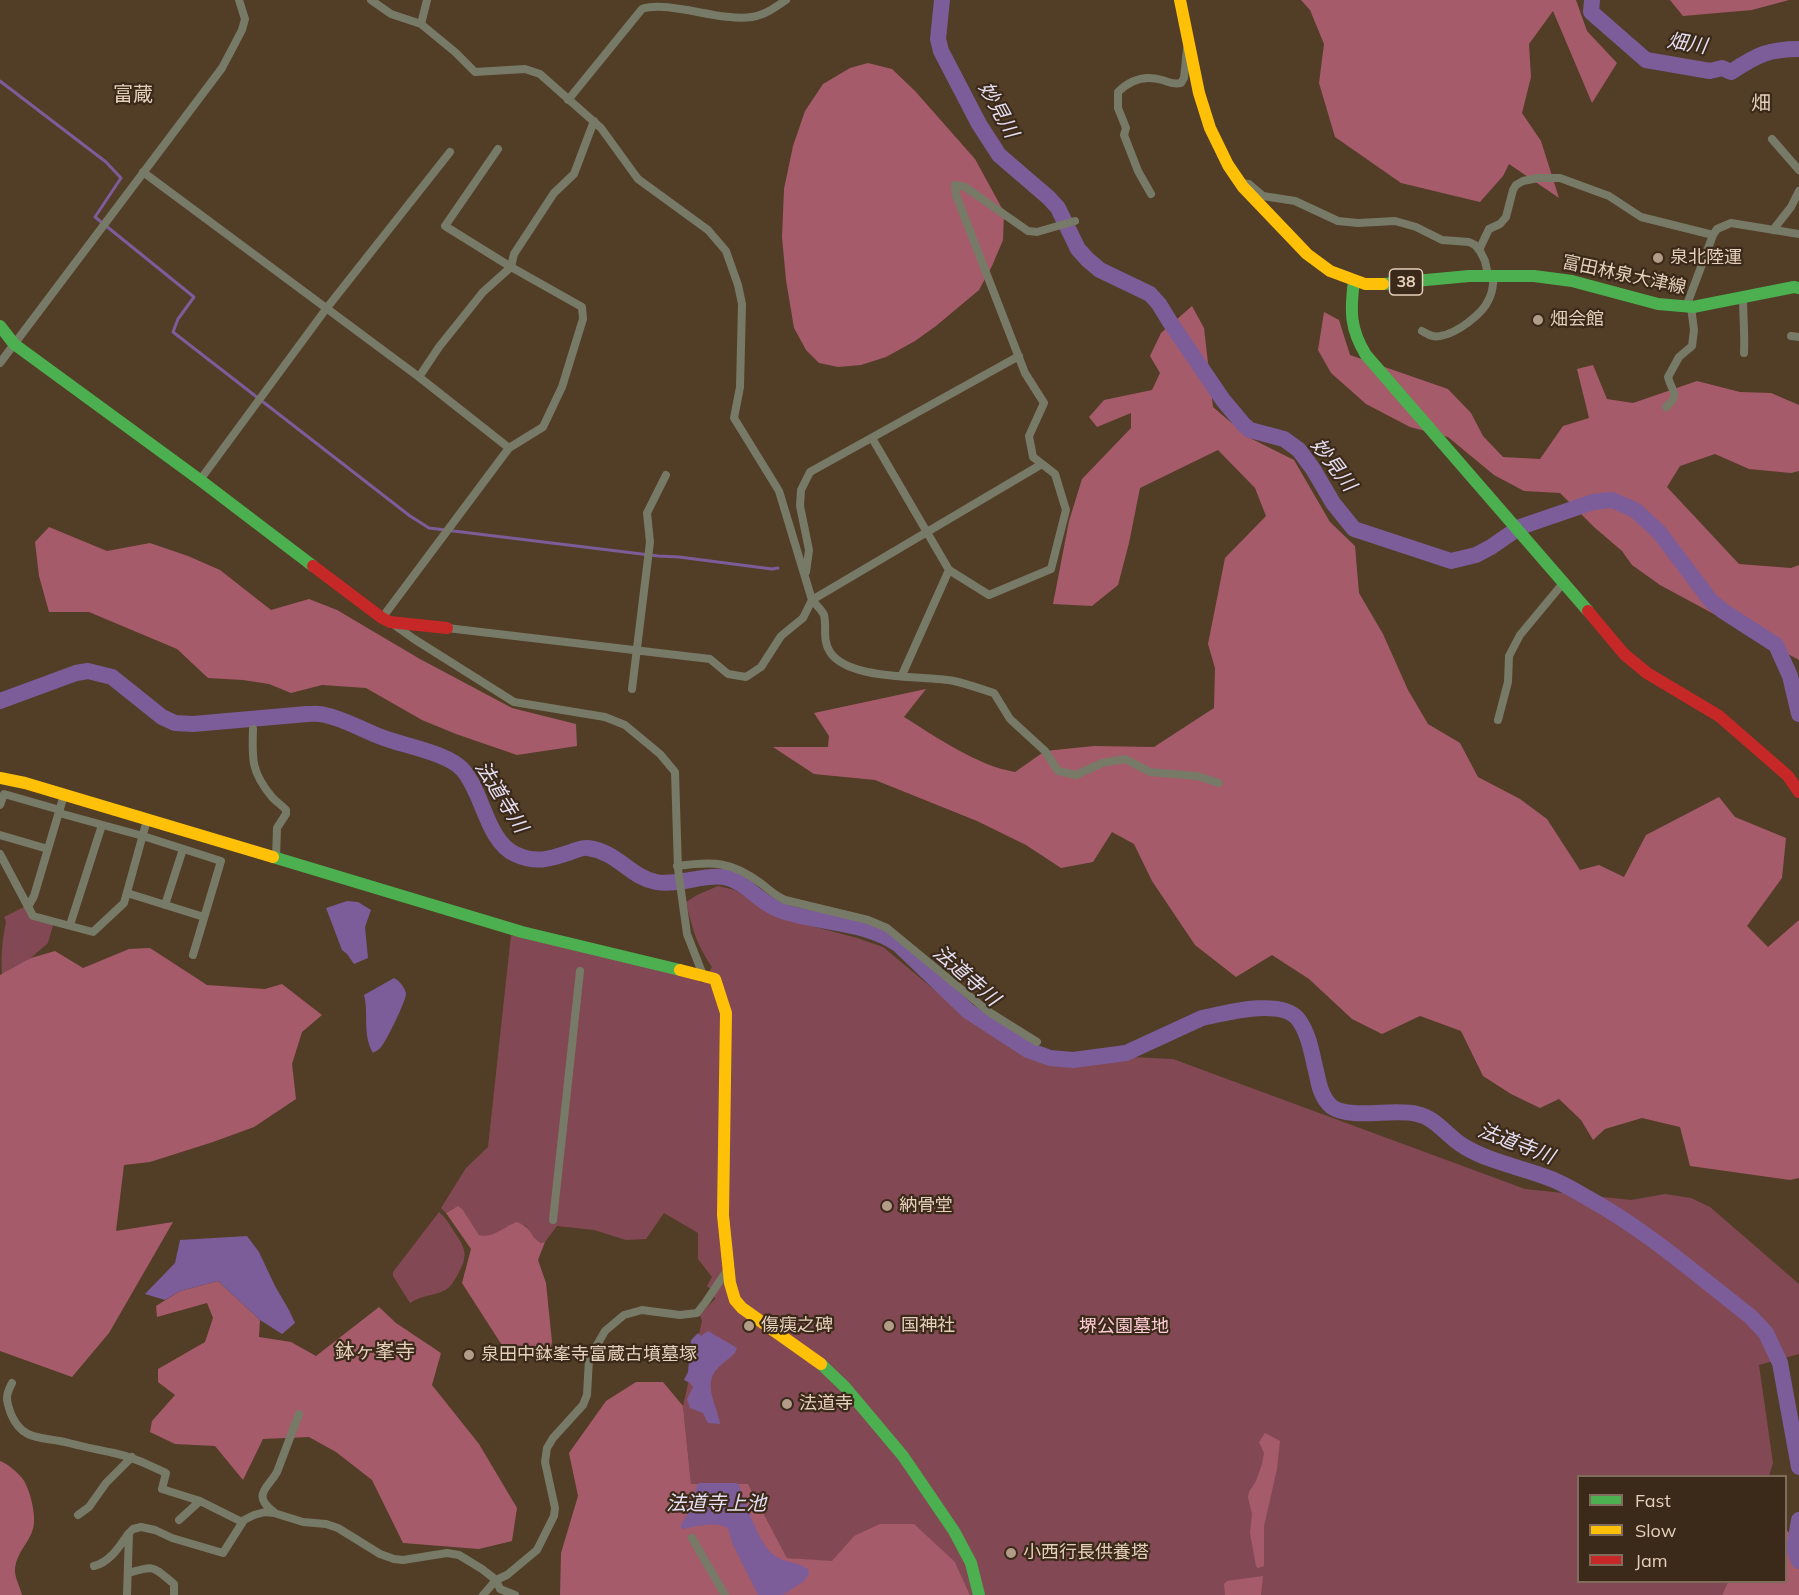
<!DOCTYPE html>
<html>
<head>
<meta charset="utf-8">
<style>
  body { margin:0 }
  #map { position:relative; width:1799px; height:1595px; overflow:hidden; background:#523d27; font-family:Mulish,sans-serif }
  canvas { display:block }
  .legend { position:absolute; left:1577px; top:1475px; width:210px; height:108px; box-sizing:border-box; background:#3b2a19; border:2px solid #7f6c5a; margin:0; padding:8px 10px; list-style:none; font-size:18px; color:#e6cfbb }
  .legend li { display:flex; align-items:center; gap:12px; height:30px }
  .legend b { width:30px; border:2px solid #7f6c5a }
</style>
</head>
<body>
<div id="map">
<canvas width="1799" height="1595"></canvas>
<ul class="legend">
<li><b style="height:8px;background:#4caf50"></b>Fast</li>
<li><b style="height:8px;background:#ffc107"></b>Slow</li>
<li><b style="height:8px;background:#c62828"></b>Jam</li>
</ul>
</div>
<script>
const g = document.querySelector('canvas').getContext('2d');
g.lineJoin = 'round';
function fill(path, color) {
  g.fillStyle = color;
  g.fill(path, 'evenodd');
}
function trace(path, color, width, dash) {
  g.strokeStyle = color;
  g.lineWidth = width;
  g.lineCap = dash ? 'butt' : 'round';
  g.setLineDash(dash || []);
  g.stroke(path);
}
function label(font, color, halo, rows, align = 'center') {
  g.font = font + ' Mulish,"Noto Sans JP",sans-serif';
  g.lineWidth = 4.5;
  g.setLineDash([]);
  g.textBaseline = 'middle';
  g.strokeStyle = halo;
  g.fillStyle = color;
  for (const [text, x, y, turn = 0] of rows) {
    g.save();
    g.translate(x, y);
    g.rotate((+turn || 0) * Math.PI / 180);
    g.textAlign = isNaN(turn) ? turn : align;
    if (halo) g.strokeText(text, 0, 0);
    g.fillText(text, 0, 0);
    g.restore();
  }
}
const green = new Path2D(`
  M718 886 735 890 778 917 857 938 883 947 973 1022 1024 1054 1074 1062 1131 1057 1173 1059 1525 1189 1631 1200 1665 1194 1691 1198 1710 1207 1799 1284V1354L1759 1365 1773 1463 1769 1476H1578V1582H1728L1722 1595H970L955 1562 854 1536 832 1562 787 1558 748 1484H691L683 1406 702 1321 700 1315 715 1299 711 1289 707 1286 712 1277 698 1259V1233L664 1213 646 1239 626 1240 594 1230 557 1226 545 1242 542 1243 537 1241 526 1226 513 1223C503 1230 492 1239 479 1235L463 1210 454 1208 446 1213 441 1208 466 1168 488 1147 511 935 692 978 703 983 712 967C696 943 693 931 686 902L697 895Z
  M24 907 53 925 48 943 3 982C0 962 2 941 6 922L4 917Z
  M439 1212C445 1217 449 1223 453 1230 466 1249 469 1255 457 1276 453 1282 451 1287 445 1290 434 1296 421 1295 410 1303L393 1276V1272Z`);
const forest = new Path2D(`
  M1301 0H1576L1587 31 1617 63 1592 103 1553 11 1529 44 1531 77 1522 113 1541 141 1559 198 1509 164 1503 176 1480 202 1401 183 1335 137 1319 83 1324 44 1310 10Z
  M1670 0H1789L1752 10 1683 16Z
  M868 63 892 69 915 91 975 159 1004 212 1003 240 992 266 979 290 936 326 915 341 886 357 861 365 838 367 819 363 806 350 794 328 786 280 782 237 784 189 793 146 805 111 823 84 850 68Z
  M1192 306 1204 328 1213 407 1248 437 1294 460 1330 522 1355 546 1359 593 1383 634 1408 690 1428 724 1460 743 1478 777 1520 799 1547 819 1580 870 1599 865 1624 877 1646 835 1719 797 1735 817 1786 838 1782 878 1747 926 1768 947 1799 920V1178L1790 1180 1690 1166 1680 1127 1642 1118 1605 1129 1593 1140 1581 1120 1559 1099 1540 1108 1511 1094 1483 1076 1461 1031 1420 1016 1382 1034 1352 1019 1309 979 1272 955 1236 977 1195 945 1152 881 1134 844 1112 832 1093 862 1061 868 1026 845 977 821 875 780 814 774 773 747H828L829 736 814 713 926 689 904 717C936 737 978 766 1015 772L1045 751 1094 746 1154 747 1214 708 1215 668 1208 644 1225 558 1266 516 1255 488 1218 450 1140 488 1129 543 1118 585 1092 606 1053 604 1069 521 1082 479 1131 428V413L1097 427 1089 417 1104 400 1152 390 1160 373 1150 356 1161 333Z
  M1324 312 1339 320 1350 355 1448 389 1471 413 1483 436 1503 457 1540 459 1563 426 1589 418 1577 369 1593 365 1607 399 1633 403 1697 381 1740 392 1771 393 1799 405V471L1791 473 1749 469 1715 454 1680 466 1667 487 1739 564 1791 568 1799 565V660L1660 585 1632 565 1622 551 1594 527 1560 493 1524 491 1494 475 1448 437 1410 427 1366 404 1331 373 1318 350Z
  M49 527 107 551 150 543 188 556 220 570 271 610 309 599 337 610 420 659 512 708 576 724 577 746 517 755 456 734 422 720 366 688 322 685 291 693 269 684 243 680 208 678 177 649 89 612H49L39 576 35 542Z
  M150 948 207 985 265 989 282 984 322 1015 302 1032 292 1064 296 1099 254 1127 213 1142 150 1162 124 1165 116 1231 173 1222 109 1333 72 1377 0 1351V975L31 958 55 951 83 968 129 949Z
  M458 1206 463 1210 479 1235C494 1239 504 1226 517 1222 533 1228 530 1237 541 1243L545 1242 538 1260 546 1283 552 1342 548 1360 507 1353 462 1283 471 1249 446 1213Z
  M218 1281 260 1320 259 1337 291 1342 316 1356 379 1307 396 1323 441 1353 432 1385 479 1444 517 1508 512 1541 479 1549 403 1543 372 1480 336 1452 309 1437 263 1439 243 1480 215 1446 175 1444 150 1432 152 1421 175 1395 158 1382V1369L205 1342 213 1318 207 1303 157 1317 156 1306 180 1291Z
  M636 1382H663L683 1406 691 1484H748L787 1558 832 1561 854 1536 880 1524H914L955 1562 970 1595H560L561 1553 578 1496 569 1453 606 1401Z
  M1265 1433 1280 1441 1277 1469 1264 1526V1566L1258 1568 1256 1566 1250 1533 1252 1514 1248 1497 1249 1492 1256 1481 1262 1464 1264 1453 1259 1442Z
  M0 1461C8 1464 17 1472 22 1478 30 1488 37 1517 33 1529 29 1543 17 1552 15 1568 14 1577 20 1586 22 1595H0Z
  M1786 1529 1794 1540 1799 1550V1595H1722L1728 1582H1786Z
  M1263 1576 1261 1595H1225L1224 1584 1227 1581Z`);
const water = new Path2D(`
  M347 901 358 902 371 910 365 927 368 958 354 964 347 954 342 950 326 908Z
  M394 978C400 981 404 987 406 993 407 999 386 1042 381 1047 379 1050 375 1051 373 1053 362 1034 369 1014 364 995Z
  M247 1236 259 1252 275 1286 289 1310 295 1323 282 1334 260 1320 218 1281 180 1291 165 1300 145 1294 175 1263 180 1240Z
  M708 1331 737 1348C735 1356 727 1359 721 1365 700 1382 717 1404 720 1424L708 1423 703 1413 690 1408 687 1399 693 1387 690 1383 684 1380 688 1372 691 1340 698 1333 701 1336Z
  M699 1483H736L739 1485C746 1503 760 1549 777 1557 787 1563 798 1562 808 1569L809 1574 804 1581 783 1595H758L732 1543 728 1528C715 1521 697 1526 684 1529L681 1528V1525L691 1508 697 1485Z`);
const stream = new Path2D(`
  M0 81 106 162 121 178 95 217 194 297 178 319 173 332 410 516 429 528 658 556 679 557 772 569 778 568`);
const river = new Path2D(`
  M942 0 938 39 941 51 979 124 999 155 1049 198 1058 208 1078 249 1088 260 1100 270 1150 294 1159 304 1170 322 1223 400 1244 425 1250 430 1284 439 1299 450 1313 469 1333 503 1354 529 1451 561 1476 555 1491 547 1520 527 1593 502 1612 500 1635 510 1659 532 1711 601 1723 611 1776 645 1790 676 1799 714
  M1592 0 1591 12 1646 60 1710 71 1722 68 1731 72C1757 55 1768 49 1799 49
  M0 701 76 673 88 671 112 677 162 717 175 723 193 724 307 714C313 714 319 713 325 715 345 719 364 731 384 738 405 746 448 753 463 770 483 793 487 841 515 854 536 864 550 859 571 852 577 850 583 847 588 848 618 852 630 877 656 882 679 886 703 874 724 877 746 881 760 904 782 911 821 924 863 921 898 944L968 1011 1028 1050 1050 1058 1073 1060 1126 1053 1202 1018C1226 1013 1281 998 1298 1019 1310 1035 1312 1056 1317 1075 1319 1086 1322 1099 1332 1107 1351 1120 1394 1108 1417 1114 1437 1118 1448 1138 1465 1147 1492 1163 1525 1168 1554 1180 1565 1185 1576 1191 1586 1197 1645 1229 1697 1275 1751 1317L1766 1333 1780 1363 1799 1467
  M1799 1520 1794 1549 1799 1561`);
const street = new Path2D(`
  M371 0 391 14 421 24 455 52 475 72 525 69 540 74 601 128 638 179 708 230 726 251 738 285 742 304 740 387 734 418 779 491 812 600 803 618 781 636 761 667 746 677 728 674 710 659 447 628
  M421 24 427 0
  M568 100 642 9C669 0 720 22 752 17 765 15 776 7 786 0
  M1772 139 1799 170
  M498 149 445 226 511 267 514 254 554 193 574 174 594 121
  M143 172 419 377 509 448
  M1241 183 1249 184 1263 196 1295 201 1338 221 1358 223 1395 221 1416 227 1442 240 1469 242 1475 245 1480 251 1485 261 1488 275
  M1151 194 1138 171 1124 135 1126 128 1118 108V92C1131 79 1145 75 1162 80 1169 82 1174 85 1181 83L1184 78 1187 49
  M1773 230 1791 207 1799 191
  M1479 250 1489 229 1500 224 1506 217 1513 190 1516 185 1523 181 1538 178H1560L1609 196 1641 217 1713 235
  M1743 297C1743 316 1745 334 1744 353
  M1686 307 1713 235 1717 229 1731 223 1799 234
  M1422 331C1428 334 1433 338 1440 336 1456 334 1483 314 1489 299 1493 292 1493 283 1494 276
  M1791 336 1799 337
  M0 363 222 68 242 30 245 19 239 0
  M1666 407C1681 393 1672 393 1668 377L1679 357 1692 346 1694 330 1691 307
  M872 438 949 570 902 675
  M1042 464 812 600C816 605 822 610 824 615 827 627 822 640 830 652 849 681 922 675 954 681 967 684 981 689 994 693L1010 719 1045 751 1058 771 1076 775 1102 763 1125 759 1150 772 1197 776 1219 783
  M200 480 326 309 450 152
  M949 570 989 595 1051 569 1066 510 1055 474 1033 457 1029 436 1044 403 1025 373 956 195 955 185 965 187 1028 231 1037 232 1075 221
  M806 572 809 550 800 506 801 490 810 472 1019 356
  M382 618 509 448 543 427 562 387 583 319 582 307 511 267 483 292 439 347 419 377
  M393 624 414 639 514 702 605 717 625 725 660 754 675 772 678 869 687 934 703 975
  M632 689 650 542 647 513 666 475
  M1498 720 1508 682 1509 656 1520 635 1564 582
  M253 729C252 759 251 772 272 797 276 802 282 805 286 810V814L277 828 276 859
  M0 805 4 794 60 810
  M59 813 143 836 221 861 193 955
  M0 835 48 849
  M0 854 33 916 93 932 124 903 147 820
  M677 866C713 861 731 861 762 884 770 891 776 896 785 900L868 920 887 928 989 1012 1037 1042
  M127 893 204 917
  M165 905 183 849
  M28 907 34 896 64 795
  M70 925 102 825
  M553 1220 580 971
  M12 1383C5 1396 6 1400 11 1414 23 1443 44 1436 69 1443 84 1447 99 1450 114 1453 133 1457 149 1465 166 1473L162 1489 200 1501 242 1522
  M274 1512C251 1495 268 1488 277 1472L299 1414
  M78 1515 89 1507 106 1483 132 1457
  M179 1520 200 1501
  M692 1538 725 1595
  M94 1566C110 1562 119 1547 128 1534
  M128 1573C156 1565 152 1566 174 1584V1595
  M127 1595 129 1533 133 1529 141 1527 155 1530 172 1538 223 1553 244 1520 254 1515 265 1512 274 1513 303 1522 326 1524 338 1528 380 1554 394 1559 403 1560 447 1553 459 1555 482 1569 496 1580 500 1589 515 1595
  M483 1595 496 1580 507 1575 537 1550 554 1516 555 1508 545 1462 547 1448 553 1438 583 1405 587 1395 589 1359 605 1331 624 1315 642 1310 680 1315 697 1313 705 1303 728 1269`);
const fast = new Path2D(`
  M1354 281C1350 311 1350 329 1366 355L1588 611
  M1383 284 1469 276H1534L1572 281 1658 304 1693 307 1794 287 1799 288
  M0 326 14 344 200 480 313 566
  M273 857 522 932 680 970
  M821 1364 845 1387 903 1456 954 1531 971 1563 979 1595`);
const slow = new Path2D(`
  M1180 0 1199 93 1210 128 1228 165 1243 187 1307 254 1330 271 1365 284H1383
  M0 778 25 783 273 857
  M680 970 715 979 726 1013 723 1215 730 1283 735 1300 742 1308 821 1364`);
const jam = new Path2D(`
  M313 566 382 618 390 622 447 628
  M1588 611 1624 654 1647 673 1719 716 1788 776 1799 792`);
const markers = [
  [1658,258,6,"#b29c87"],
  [1538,320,6,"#b29c87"],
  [887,1206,6,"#b29c87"],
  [749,1326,6,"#b29c87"],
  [889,1326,6,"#b29c87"],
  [469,1355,6,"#b29c87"],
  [787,1404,6,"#b29c87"],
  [1011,1553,6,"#b29c87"]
];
const shields = [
  [1406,282,33]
];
const shieldNames = [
  ["38",1406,282]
];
const poiNames = [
  ["泉北陸運",1670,258],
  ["畑会館",1550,320],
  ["納骨堂",899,1206],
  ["傷痍之碑",761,1326],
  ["国神社",901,1326],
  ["泉田中鉢峯寺富蔵古墳墓塚",481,1355],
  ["法道寺",799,1404],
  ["小西行長供養塔",1023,1553]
];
const streetNames = [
  ["富田林泉大津線",1624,275,12]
];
const parkNames = [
  ["堺公園墓地",1124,1327]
];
const waterNames = [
  ["畑川",1687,44,9],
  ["妙見川",998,110,61],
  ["妙見川",1333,465,53],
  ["法道寺川",501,797,58],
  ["法道寺川",966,976,41],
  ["法道寺川",1516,1144,21],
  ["法道寺上池",716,1504]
];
const neighbourhoodNames = [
  ["富蔵",133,95],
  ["畑",1761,104],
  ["鉢ヶ峯寺",375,1352]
];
fill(green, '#824954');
fill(forest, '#a65b6a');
fill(water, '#7c5d9a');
trace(stream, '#7c5d9a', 3);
trace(river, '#7c5d9a', 16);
trace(street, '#777a67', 8);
trace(fast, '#4caf50', 12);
trace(slow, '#ffc107', 12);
trace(jam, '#c62828', 12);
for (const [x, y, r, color] of markers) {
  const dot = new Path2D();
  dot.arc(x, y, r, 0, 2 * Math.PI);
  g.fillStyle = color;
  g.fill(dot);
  trace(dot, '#3b2a19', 2);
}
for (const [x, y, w] of shields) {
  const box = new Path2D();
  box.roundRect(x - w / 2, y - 13, w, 26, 4.5);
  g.fillStyle = '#3b2a19';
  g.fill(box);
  trace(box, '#e6cfbb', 1.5);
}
label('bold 16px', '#e6cfbb', null, shieldNames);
label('18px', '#e6cfbb', '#3b2a19', poiNames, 'left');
label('18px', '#e6cfbb', '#3b2a19', streetNames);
label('18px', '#fdccd6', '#3b2a19', parkNames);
label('italic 20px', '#e5ddf1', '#3b2a19', waterNames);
label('20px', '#e6cfbb', '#3b2a19', neighbourhoodNames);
</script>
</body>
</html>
